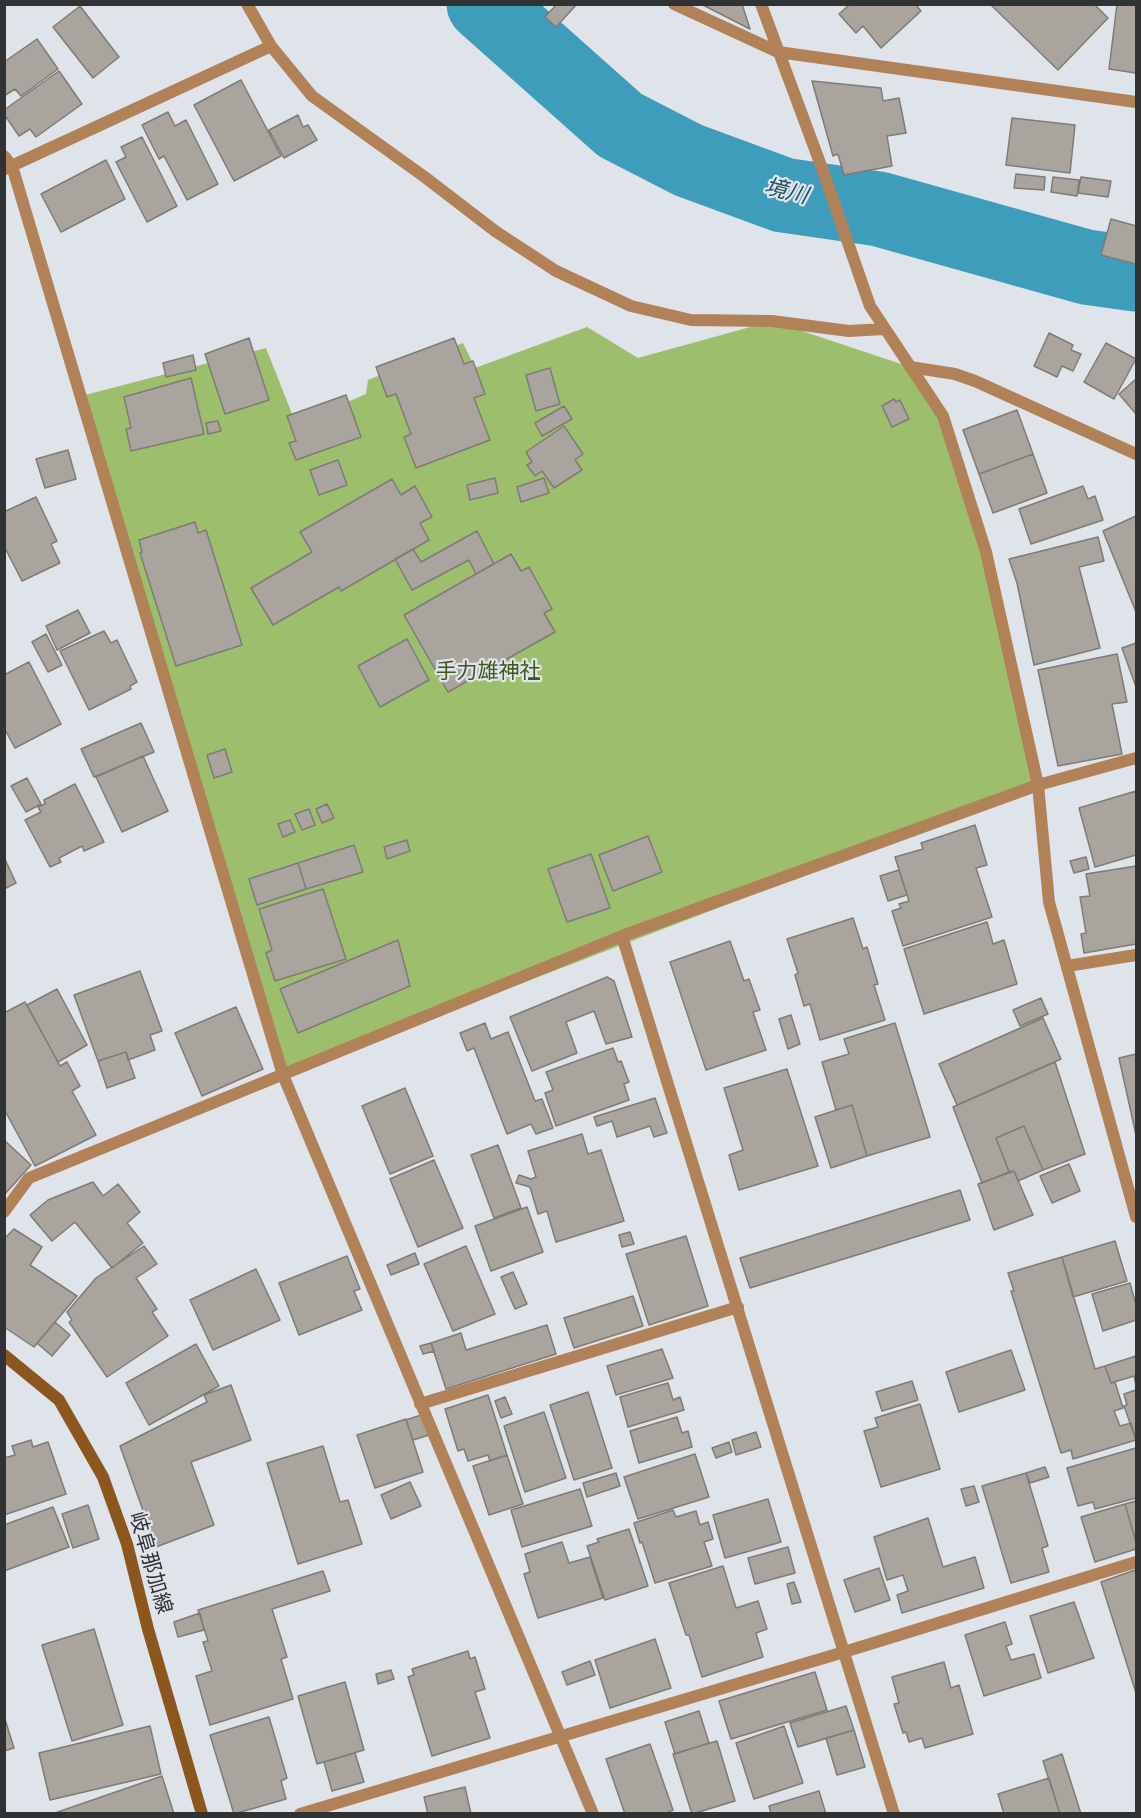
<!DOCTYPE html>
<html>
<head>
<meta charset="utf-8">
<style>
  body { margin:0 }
  #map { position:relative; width:1141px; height:1818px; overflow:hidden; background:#dfe3ea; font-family:Karla,sans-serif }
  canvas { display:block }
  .frame { position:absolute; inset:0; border:6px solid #303234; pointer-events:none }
</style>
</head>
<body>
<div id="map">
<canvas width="1141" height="1818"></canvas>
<div class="frame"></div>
</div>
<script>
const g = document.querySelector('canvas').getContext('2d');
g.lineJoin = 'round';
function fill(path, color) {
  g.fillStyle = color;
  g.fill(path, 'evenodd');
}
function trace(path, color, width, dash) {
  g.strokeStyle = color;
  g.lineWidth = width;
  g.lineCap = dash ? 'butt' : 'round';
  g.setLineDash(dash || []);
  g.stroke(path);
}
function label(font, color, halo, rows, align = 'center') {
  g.font = font + ' Karla,"Noto Sans JP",sans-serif';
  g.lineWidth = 4.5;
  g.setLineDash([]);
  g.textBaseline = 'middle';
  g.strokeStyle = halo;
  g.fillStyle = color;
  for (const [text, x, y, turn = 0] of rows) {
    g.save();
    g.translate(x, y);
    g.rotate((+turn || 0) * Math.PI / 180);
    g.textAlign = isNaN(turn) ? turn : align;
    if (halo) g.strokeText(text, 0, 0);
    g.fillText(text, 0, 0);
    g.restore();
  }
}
const green = new Path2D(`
  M772 321 910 367 943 416 986 552 1038 785 283 1075 81 396 266 348 296 424 366 394 368 380 463 343 475 368 587 327 638 358Z`);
const river = new Path2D(`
  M484 4 620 125 688 160 783 195 879 209 1086 267 1136 274`);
const building = new Path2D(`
  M557 4H577L556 27 545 17Z
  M701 4H742L750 29Z
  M850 4H915L921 11 881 48 863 26 856 33 839 14Z
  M990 4H1094L1108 18 1058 70Z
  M1117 4 1136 5V73L1109 69Z
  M80 6 119 57 93 78 53 27Z
  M37 39 58 69 21 96 15 89 4 96V62Z
  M59 71 82 104 36 137 30 129 19 136 4 114V110Z
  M241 80 281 156 234 181 194 105Z
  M812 81 881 88 883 101 899 98 906 133 887 136 892 166 844 175 838 154 833 156Z
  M168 112 175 126 186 120 218 184 187 200 164 156 159 159 142 125Z
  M298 115 303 127 308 125 317 140 284 158 269 130Z
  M1012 118 1075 125 1070 173 1006 165Z
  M142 137 177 206 147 222 116 162 126 157 121 147Z
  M106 160 125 199 61 232 41 194Z
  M1016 174 1045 177 1044 190 1014 188Z
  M1053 177 1079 180 1077 196 1051 192Z
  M1081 177 1111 181 1108 197 1078 193Z
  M1111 219 1136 226V264L1101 255Z
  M1049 333 1073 345 1071 350 1081 354 1073 371 1062 366 1057 377 1034 366Z
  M249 338 269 400 225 414 205 354Z
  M454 338 464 364 473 361 485 394 474 398 490 440 416 468 404 437 411 434 396 394 387 397 376 367Z
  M1106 343 1136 359 1114 399 1084 382Z
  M193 355 196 370 166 377 163 363Z
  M550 368 560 404 536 411 526 375Z
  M191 378 204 434 131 451 126 429 131 428 124 397Z
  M1136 379V414L1119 394Z
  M346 395 361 437 296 460 289 443 296 441 287 416Z
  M894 399 896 402 900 400 909 419 892 427 882 406Z
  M564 406 572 419 542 436 535 423Z
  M1017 410 1033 454 979 474 963 430Z
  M218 421 221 431 208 434 206 423Z
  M564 426 583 454 575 460 582 470 554 488 542 471 535 476 527 465 532 462 526 452Z
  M68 450 76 479 45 488 36 459Z
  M1033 454 1047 493 993 513 979 474Z
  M338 460 347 485 319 495 310 470Z
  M495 478 498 493 470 500 467 485Z
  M544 478 549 493 521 502 517 487Z
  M392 479 401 495 415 486 432 517 420 523 429 540 341 591 339 587 273 625 251 588 312 552 300 532Z
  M1083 486 1088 499 1095 496 1103 520 1031 544 1019 509Z
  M36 497 57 541 51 544 60 563 22 581 4 546V512Z
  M1136 516V612L1103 531Z
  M195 522 198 533 206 530 242 645 176 666 140 553 142 552 139 540Z
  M477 531 494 564 476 574 469 560 412 590 395 559 413 549 421 562Z
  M1098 537 1104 561 1079 567 1100 648 1034 665 1017 583 1009 559Z
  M511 554 521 571 529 567 552 609 544 613 555 632 448 692 404 615Z
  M78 610 90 633 57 650 46 626Z
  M104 631 111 643 117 640 137 682 130 686 131 689 89 710 60 651Z
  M46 634 62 665 48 672 32 642Z
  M407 639 429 680 380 707 358 666Z
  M1136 643V687L1122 648Z
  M1117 654 1127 702 1112 704 1122 754 1058 766 1038 670Z
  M29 662 61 724 15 748 4 728V675Z
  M141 723 154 752 94 777 81 749Z
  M225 749 232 772 214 778 207 755Z
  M143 756 168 811 122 832 96 777Z
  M27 778 41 804 26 812 11 786Z
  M75 784 104 842 84 851 82 846 59 858 61 862 50 867 25 820 41 812 38 807 45 804 44 800Z
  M1136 791V855L1095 867 1079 808Z
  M327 804 334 818 322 823 316 809Z
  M309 809 315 825 302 830 295 814Z
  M290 820 295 832 283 837 278 824Z
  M975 825 987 865 976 868 992 917 903 946 892 911 901 908 899 904 909 901 895 857 923 849 921 843Z
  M648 836 662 872 613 891 599 855Z
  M407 840 410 851 387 859 384 847Z
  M354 845 363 872 306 889 298 863Z
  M591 854 610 908 567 922 548 869Z
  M4 857 16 883 4 889Z
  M1086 857 1089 869 1074 873 1070 861Z
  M298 863 306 889 257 905 249 879Z
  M1136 866V944L1084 953 1081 934 1086 933 1080 897 1090 896 1086 874Z
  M899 870 907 895 888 901 880 876Z
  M323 889 346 959 275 981 266 953 272 950 259 909Z
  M853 918 863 949 867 947 878 984 874 985 885 1020 820 1040 810 1004 804 1006 795 975 798 973 787 939Z
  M987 922 993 944 1004 940 1017 984 924 1014 904 949Z
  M398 940 410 986 298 1033 280 989Z
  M730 941 744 981 749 979 760 1010 753 1012 766 1050 706 1070 670 962Z
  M140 971 162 1031 150 1035 155 1050 128 1060 126 1052 98 1061 74 995Z
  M607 977 614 981 632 1037 606 1044 594 1011 566 1022 577 1053 532 1071 510 1017Z
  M57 989 87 1045 58 1062 27 1005Z
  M1041 998 1048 1014 1020 1026 1013 1010Z
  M25 1002 60 1066 67 1062 80 1086 72 1091 96 1135 35 1166 4 1109V1013Z
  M236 1007 263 1069 202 1096 175 1033Z
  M791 1015 800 1044 788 1049 779 1019Z
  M1043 1018 1061 1059 957 1105 939 1064Z
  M485 1023 491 1039 508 1032 535 1101 542 1099 553 1128 536 1134 531 1124 507 1134 474 1048 467 1051 460 1033Z
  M895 1023 930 1137 867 1156 852 1105 836 1110 822 1062 849 1054 844 1039Z
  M613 1048 618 1062 621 1061 629 1082 624 1084 629 1100 556 1126 545 1093 553 1090 546 1072Z
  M126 1052 135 1078 107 1088 98 1061Z
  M1136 1054V1135L1119 1058Z
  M1055 1062 1085 1154 1043 1170 1024 1126 996 1138 1009 1172 982 1183 953 1107Z
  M787 1069 818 1166 739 1190 729 1155 743 1150 724 1088Z
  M405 1088 433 1156 390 1174 362 1106Z
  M655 1098 667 1133 654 1137 650 1126 617 1137 612 1121 597 1126 594 1117Z
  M852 1105 867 1156 831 1168 815 1117Z
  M1024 1126 1043 1170 1018 1181 1014 1171 1009 1172 996 1138Z
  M582 1134 588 1154 601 1150 624 1221 556 1242 547 1211 538 1214 530 1187 516 1183 519 1175 531 1179 536 1177 528 1151Z
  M4 1140 31 1165 4 1195Z
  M498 1145 521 1208 494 1218 471 1155Z
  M434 1160 463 1228 418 1247 390 1179Z
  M1069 1164 1080 1191 1052 1203 1040 1176Z
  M1014 1171 1033 1215 994 1230 978 1184Z
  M93 1182 103 1196 118 1184 140 1212 127 1223 143 1243 112 1268 75 1222 52 1241 30 1215 48 1200Z
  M960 1190 970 1220 750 1288 740 1258Z
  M527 1207 543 1252 491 1271 475 1226Z
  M14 1229 42 1247 30 1265 77 1296 34 1347 4 1327V1239Z
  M630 1232 634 1244 622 1247 619 1235Z
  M686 1236 708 1306 649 1325 626 1254Z
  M1115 1241 1127 1281 1073 1297 1062 1257Z
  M144 1246 157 1264 136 1278 157 1309 152 1312 168 1336 107 1377 69 1322 72 1320 67 1312 96 1278Z
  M466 1246 495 1314 453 1331 424 1264Z
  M415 1253 419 1264 391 1275 387 1265Z
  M347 1256 360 1289 354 1291 362 1310 299 1335 279 1283Z
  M1062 1257 1095 1369 1105 1366 1111 1383 1115 1382 1123 1408 1114 1411 1120 1426 1131 1423 1136 1440 1073 1459 1071 1450 1061 1453 1011 1291H1014L1008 1273Z
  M256 1269 280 1320 213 1350 190 1300Z
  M513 1272 527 1304 515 1309 501 1277Z
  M1130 1283 1136 1305V1320L1103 1331 1092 1294Z
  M633 1296 643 1326 574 1348 564 1318Z
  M55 1322 70 1335 52 1356 37 1343Z
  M547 1325 556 1354 446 1389 431 1343 461 1333 466 1350Z
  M431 1343 434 1351 423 1354 420 1346Z
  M196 1344 219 1386 149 1425 126 1383Z
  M662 1349 673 1378 616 1395 607 1366Z
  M1011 1350 1025 1390 959 1412 946 1372Z
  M1136 1356V1385L1134 1376 1111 1383 1105 1366Z
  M912 1381 918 1400 882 1411 876 1392Z
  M668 1383 673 1400 680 1397 684 1410 628 1427 620 1397Z
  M231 1385 251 1440 191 1462 214 1525 156 1547 120 1446 207 1402 204 1395Z
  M1136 1390V1440L1124 1406 1127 1405 1124 1394Z
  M588 1392 612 1468 574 1480 550 1405Z
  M488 1395 507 1455 490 1461 488 1455 468 1461 464 1449 458 1451 445 1409Z
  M505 1397 512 1414 501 1418 495 1401Z
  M920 1404 940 1469 881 1487 864 1431 878 1427 875 1418Z
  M544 1412 566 1478 525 1492 504 1426Z
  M421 1415 429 1435 413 1440 406 1420Z
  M677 1417 682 1433 688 1431 692 1447 639 1463 630 1431Z
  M406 1419 423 1472 375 1488 357 1435Z
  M756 1432 761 1447 736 1455 732 1440Z
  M31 1440 33 1447 48 1442 66 1494 4 1515V1458L15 1455 12 1446Z
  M729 1442 732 1452 716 1458 712 1448Z
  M323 1446 340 1502 348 1500 362 1544 298 1564 267 1463Z
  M1136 1448V1498L1095 1509 1093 1502 1078 1506 1067 1468Z
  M695 1454 709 1497 638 1519 624 1477Z
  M507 1455 523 1504 489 1515 473 1466Z
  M1045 1467 1049 1477 1030 1483 1026 1473Z
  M616 1473 620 1486 587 1497 583 1483Z
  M1026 1473 1048 1546 1042 1548 1049 1572 1011 1583 982 1486Z
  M410 1482 421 1506 391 1519 381 1495Z
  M974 1486 979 1502 966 1506 961 1489Z
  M580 1489 592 1526 522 1547 511 1510Z
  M768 1499 781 1542 725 1558 713 1515Z
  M1136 1501V1542L1125 1504Z
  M1125 1504 1136 1542V1549L1095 1562 1081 1517Z
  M88 1505 99 1539 73 1548 62 1514Z
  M53 1507 69 1547 4 1571V1525Z
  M673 1510 676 1517 696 1511 700 1525 708 1522 713 1539 704 1542 712 1566 655 1583 642 1542 640 1543 634 1523Z
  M928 1518 943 1567 975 1557 984 1588 902 1613 897 1595 908 1591 903 1575 887 1580 874 1537Z
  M629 1529 648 1586 605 1600 587 1546 599 1542 597 1539Z
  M562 1542 569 1563 590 1557 603 1598 538 1618 524 1574 530 1572 525 1554Z
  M788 1547 795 1573 755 1584 748 1558Z
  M723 1566 736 1608 758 1601 767 1629 756 1633 763 1657 702 1677 689 1635H686L669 1583Z
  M879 1568 890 1600 855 1612 844 1580Z
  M1135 1570 1136 1574V1693L1101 1582Z
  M323 1571 330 1591 272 1609 287 1657 281 1659 293 1699 210 1725 196 1676 212 1671 203 1642 208 1641 198 1610Z
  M794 1582 801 1602 792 1604 787 1584Z
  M1074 1602 1094 1658 1048 1673 1030 1616Z
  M200 1613 204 1630 178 1637 174 1622Z
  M1005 1622 1012 1644 1006 1646 1011 1660 1034 1654 1041 1678 984 1696 965 1635Z
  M94 1629 123 1725 72 1741 42 1645Z
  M655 1639 671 1688 610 1708 595 1660Z
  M468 1651 470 1659 475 1657 485 1689 475 1692 490 1738 432 1756 408 1677 414 1675 412 1669Z
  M590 1661 595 1675 567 1685 562 1672Z
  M944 1662 951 1688 959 1685 973 1734 925 1748 922 1738 909 1742 906 1732 903 1733 894 1704 899 1703 892 1677Z
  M391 1670 394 1679 378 1684 376 1674Z
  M815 1672 827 1710 731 1739 719 1701Z
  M345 1682 364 1750 317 1764 298 1696Z
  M846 1706 854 1730 798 1747 790 1723Z
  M699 1711 709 1743 675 1754 665 1722Z
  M4 1716 14 1748 4 1751Z
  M269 1717 287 1778 281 1781 286 1799 234 1814 210 1735Z
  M150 1726 161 1774 50 1800 39 1753Z
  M784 1726 803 1783 754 1799 736 1743Z
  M854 1730 865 1767 837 1775 826 1738Z
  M717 1741 735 1801 692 1814 673 1754Z
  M650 1744 673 1810 664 1814H625L606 1759Z
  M355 1753 364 1782 332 1791 324 1762Z
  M1062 1754 1081 1814H1060L1043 1761Z
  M162 1776 174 1814H52Z
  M1049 1778 1060 1814H1004L998 1794Z
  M465 1787 471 1814H428L424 1797Z
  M819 1791 826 1814H771L769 1806Z`);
const minor = new Path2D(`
  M247 4 271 46 312 96 426 178 495 231 556 271 631 306 691 320 772 321 849 331 884 329
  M674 4 778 52 1136 102
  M761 4 823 171 870 306 943 416 986 552 1038 785 1049 902 1136 1217
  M4 156 12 166 283 1075 593 1814
  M5 169 271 46
  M910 367 955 374 975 381 1136 454
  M622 936 894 1814
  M1067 966 1136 955
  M4 1212 29 1178 622 936 1038 785 1136 758
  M420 1404 738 1307
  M300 1814 844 1652 1136 1562`);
const secondary = new Path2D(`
  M4 1355 59 1400 103 1477 127 1544 148 1629 202 1814`);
const parkNames = [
  ["手力雄神社",488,672]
];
const streetNames = [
  ["岐阜那加線",150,1563,74]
];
const waterNames = [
  ["境川",786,192,14]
];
fill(green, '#9dbe6d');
trace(river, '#3e9dba', 75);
fill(building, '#a9a49e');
trace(building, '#7f7b75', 1.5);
trace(minor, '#b18258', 12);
trace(secondary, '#8c561f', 12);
label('21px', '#41571a', '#dfe3ea', parkNames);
label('21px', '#303234', '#dfe3ea', streetNames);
label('italic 22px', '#1d5161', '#dfe3ea', waterNames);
</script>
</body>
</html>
